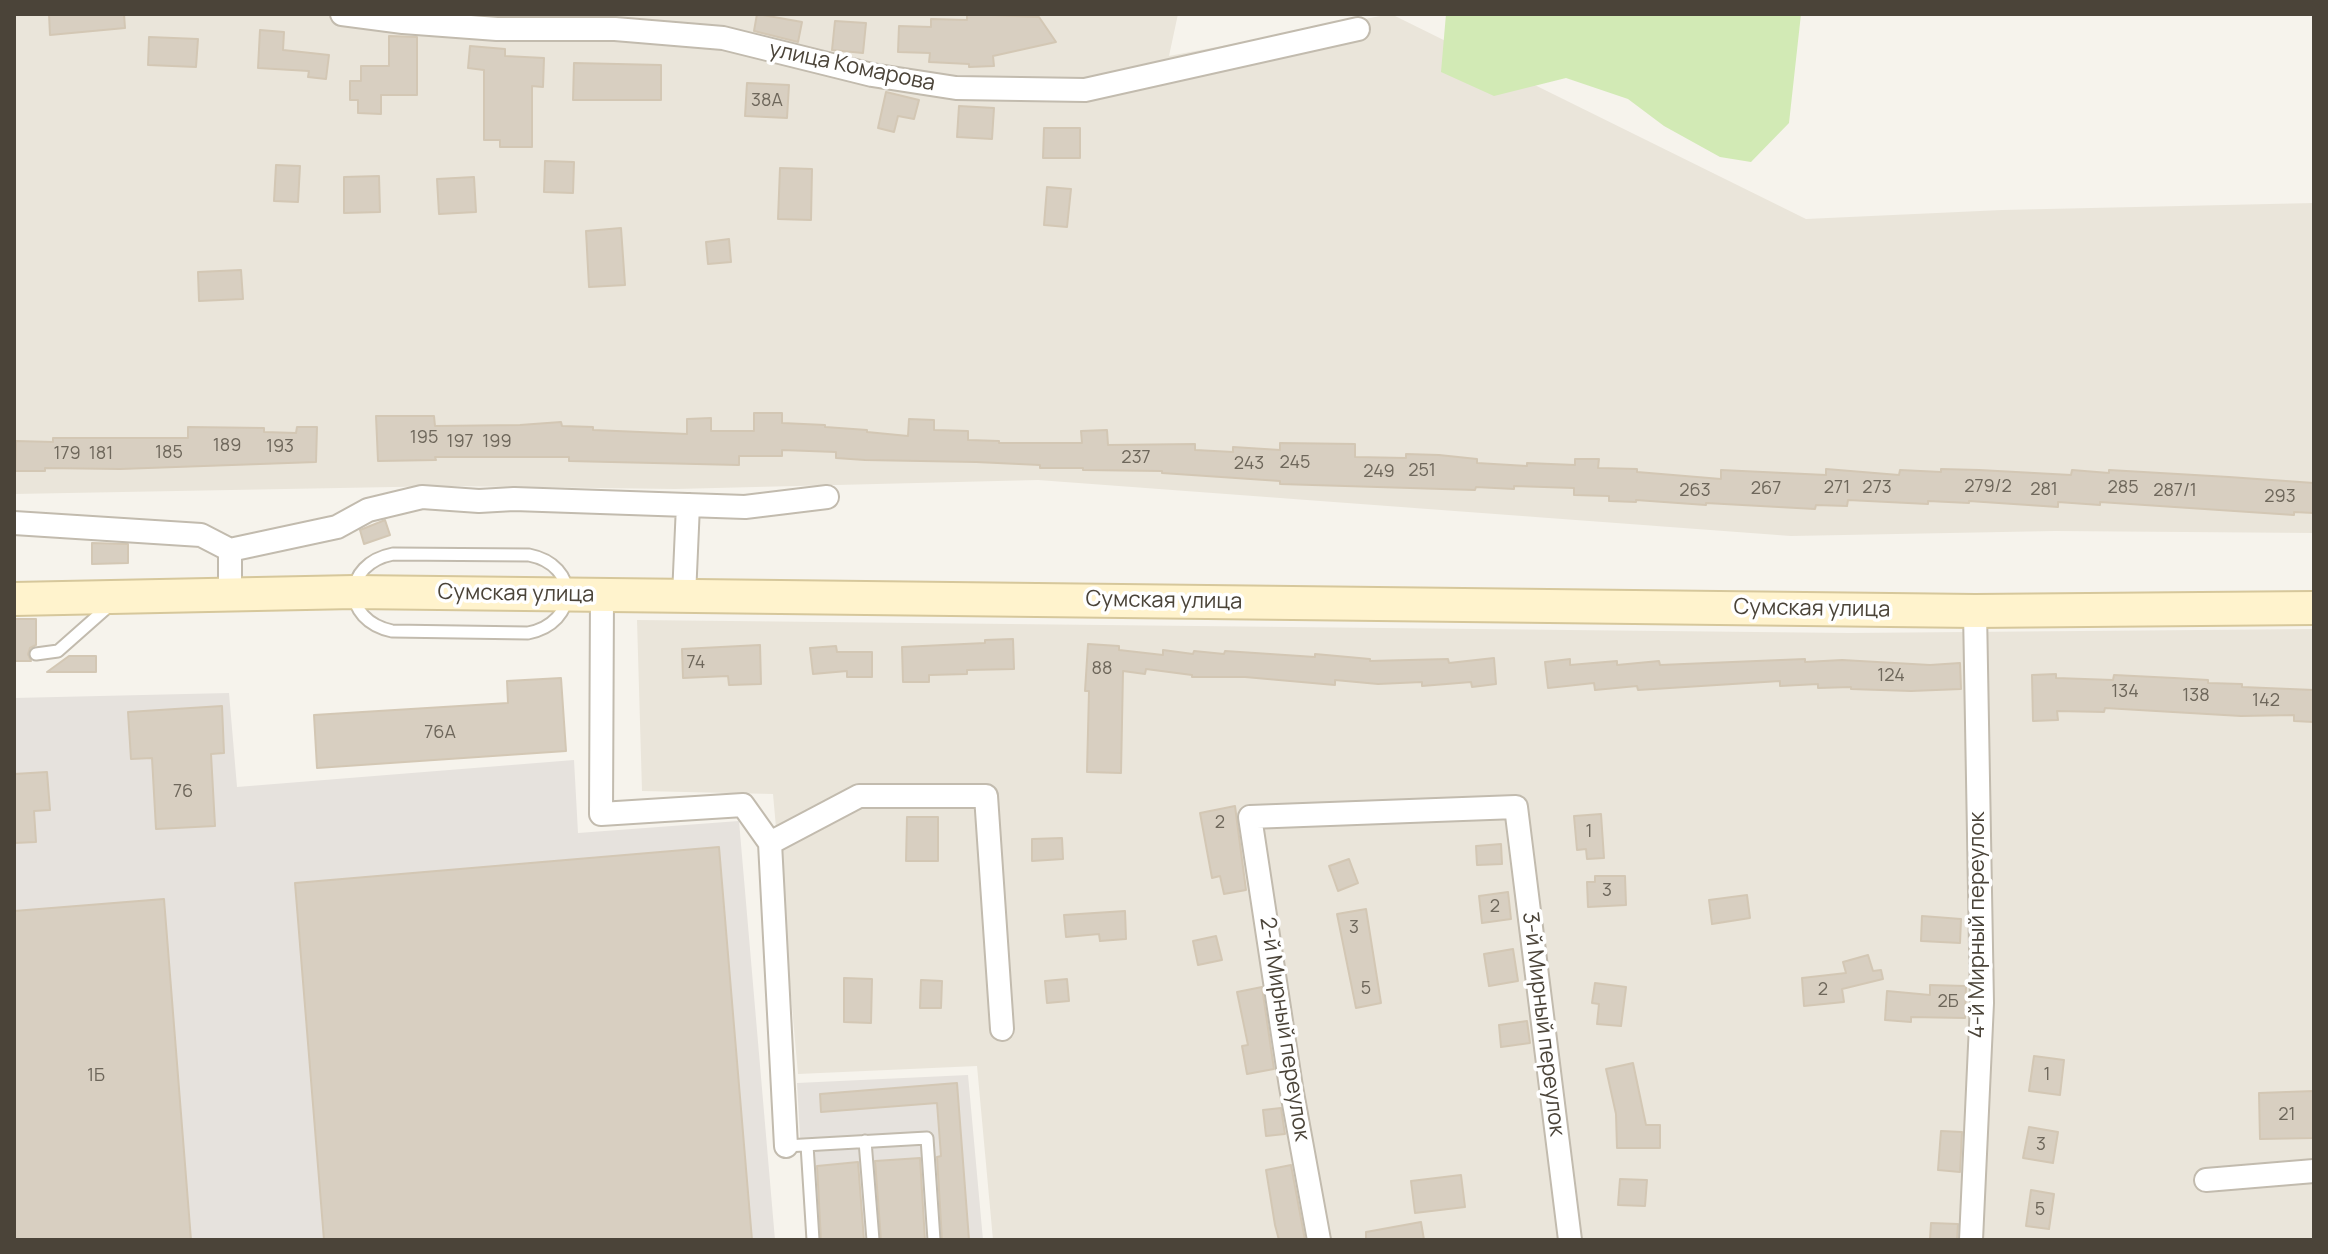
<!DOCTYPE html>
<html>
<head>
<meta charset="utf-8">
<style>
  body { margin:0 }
  #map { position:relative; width:2328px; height:1254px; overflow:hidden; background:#f6f3ec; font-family:Manrope,sans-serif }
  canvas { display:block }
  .frame { position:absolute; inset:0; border:16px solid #4b4439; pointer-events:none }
</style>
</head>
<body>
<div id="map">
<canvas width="2328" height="1254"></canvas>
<div class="frame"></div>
</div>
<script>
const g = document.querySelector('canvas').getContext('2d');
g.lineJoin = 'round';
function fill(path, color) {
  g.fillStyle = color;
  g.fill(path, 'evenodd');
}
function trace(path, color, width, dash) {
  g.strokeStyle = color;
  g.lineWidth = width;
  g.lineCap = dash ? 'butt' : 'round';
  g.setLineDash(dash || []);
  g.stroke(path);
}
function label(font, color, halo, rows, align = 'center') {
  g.font = font + ' Manrope,sans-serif';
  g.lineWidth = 7;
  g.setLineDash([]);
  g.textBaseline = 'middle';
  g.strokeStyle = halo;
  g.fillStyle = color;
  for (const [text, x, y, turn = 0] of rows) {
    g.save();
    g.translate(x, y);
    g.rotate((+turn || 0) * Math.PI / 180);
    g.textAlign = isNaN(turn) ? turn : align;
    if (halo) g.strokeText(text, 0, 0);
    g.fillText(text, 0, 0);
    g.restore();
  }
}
const residential = new Path2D(`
  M14 14H1178L1169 56 1391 14 1806 219 2002 210 2314 203V533L2055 531 1791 536 1038 480 675 489 448 486 14 494Z
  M637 620 1849 633 2314 629V1240H993L977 1066 798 1074 773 794 642 791Z`);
const industrial = new Path2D(`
  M229 693 237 787 574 760 578 833 739 821 775 1240H14V698Z
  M968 1075 983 1240H806L797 1083Z`);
const green = new Path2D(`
  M1446 14H1801L1789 123 1751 162 1720 157 1664 126 1628 99 1566 78 1494 96 1441 72Z`);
const building = new Path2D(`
  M49 14H124L125 28 50 35Z
  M757 14 802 22 798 42 754 31Z
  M967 14 1039 17 1056 42 993 56 994 66 969 67V64L929 62 930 53 898 52 899 26 931 27V19L967 20Z
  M835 21 866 23 863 53 832 50Z
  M260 30 284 32 283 50 329 55 326 79 308 77 309 71 258 68Z
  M389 36 417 37V95H381V114L358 113V100H350V81H361V66H389Z
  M149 37 198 39 196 67 148 65Z
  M470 46 505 49V56L544 58 543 87 532 86V147H500V140H484V70L468 68Z
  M574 63 661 65V100H573Z
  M747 83 789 85 787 118 745 116Z
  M886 92 919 100 914 119 898 116 894 132 878 128Z
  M959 106 994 108 992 139 957 137Z
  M1044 128H1080V158H1043Z
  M545 161 574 162 573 193 544 192Z
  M276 165 300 166 298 202 274 201Z
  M780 168 812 169 811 220 778 219Z
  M379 176 380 212 344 213V177Z
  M474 177 476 212 439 214 437 179Z
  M1047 187 1071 189 1067 227 1044 225Z
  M621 228 625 285 589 287 586 231Z
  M729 239 731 262 708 264 706 242Z
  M241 270 243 299 199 301 198 272Z
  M754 413H782V423L825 425V427L867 430V432L908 436 909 419 934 420V430L968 431V440L999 441V443H1082L1081 431 1107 430 1108 445 1195 444V450L1233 452V447L1280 450V443L1355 444V457L1406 458V454L1439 455 1477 459V463L1527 466V463L1575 465V459H1599L1598 468 1637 469V472L1721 479V470L1826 475V469L1899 475 1900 470 1941 472V469L1979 470 2071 475 2072 470 2109 473V470L2229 477 2314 483V513L2294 512V515L2100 502V505L2058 502V507L1969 501V503L1928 501V504L1848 500 1847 506 1816 505 1815 509 1706 503V505L1636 500V502L1609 501V496L1574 495V488L1514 486V489L1476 487 1475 490 1280 484V481L1162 473V471L1083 470V468H1040V465L976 462 865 460 836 458V452L782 450V456H739V465L569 461V457H435L436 460 378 461 376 416H434L435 426 520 425 561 422 562 426 593 427V430L687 434V419L711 418V431H754Z
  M188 427 264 428V432L296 433 297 427H317L316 462 120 469 45 468V471H15L16 441 53 442V438H188Z
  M385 520 390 535 364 544 360 530Z
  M92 543 128 544V563L92 564Z
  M14 619H36V645L30 648 28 654 31 661H14Z
  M1013 639 1014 669 967 670V674L929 675V682H903L902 647 985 643V640Z
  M1088 644 1119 646V650L1163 655V650L1193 654 1194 651 1224 654 1225 651 1315 657V654L1370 659V661L1448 659 1449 663 1494 658 1496 684 1472 687 1471 682 1422 686V682L1378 684 1335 680V685L1245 677H1192V675L1146 669 1145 674 1123 671 1121 773 1087 772 1089 691H1085Z
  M760 645 761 684 729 685 728 676 683 678 682 649Z
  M836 646 837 652H872V677H847V671L813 674 810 648Z
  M69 656H96V672H47Z
  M1570 659V665L1617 661V665L1659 661 1660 665 1805 659V662L1842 660 1930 665 1960 663 1961 689 1911 691 1851 689V687L1818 688V684L1780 686V681L1638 690 1637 686 1595 690 1594 683 1548 688 1545 662Z
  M2056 674V678L2113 680 2114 675 2174 678 2208 680V683L2242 684V687L2314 690V722L2294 721V715L2241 716 2105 708 2104 712 2057 711 2058 720 2033 721 2032 675Z
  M561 678 566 751 317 768 314 715 508 703 507 681Z
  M222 706 224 753 211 754 215 826 156 829 152 758 131 759 128 712Z
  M47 772 50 810 34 811 36 842 14 843V774Z
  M1235 806 1246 890 1224 894 1220 876 1212 878 1200 813Z
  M1601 814 1604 858 1587 859 1586 849 1577 850 1574 816Z
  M907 817H938V861H906Z
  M1062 838 1063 859 1032 861V839Z
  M1501 844 1502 864 1477 865 1476 846Z
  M719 847 752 1240H324L295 883Z
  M1349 859 1358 883 1338 891 1329 866Z
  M1595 876H1625L1626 905 1588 907 1587 882H1595Z
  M1508 892 1511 919 1482 923 1479 896Z
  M1747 895 1750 918 1712 924 1709 900Z
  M164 899 191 1240H14V911Z
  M1366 909 1381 1003 1356 1008 1337 914Z
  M1125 911 1126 939 1100 941 1099 934 1066 937 1064 915Z
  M1922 916 1961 919 1960 943 1921 941Z
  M1216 936 1222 960 1198 965 1193 941Z
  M1513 949 1518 981 1489 986 1484 954Z
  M1868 955 1873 971 1881 970 1883 979 1842 989 1844 1002 1804 1006 1802 978 1846 973 1843 962Z
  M844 978 872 979 871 1023 844 1022Z
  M1067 979 1069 1001 1047 1003 1045 981Z
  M921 980 942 981 941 1008H920Z
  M1595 983 1626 987 1621 1026 1597 1024 1599 1004 1592 1003Z
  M1930 985 1966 986 1965 1018 1911 1017V1022L1885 1020 1887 991 1930 995Z
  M1262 987 1274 1069 1247 1074 1242 1046 1248 1045 1237 992Z
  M1527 1021 1530 1043 1501 1047 1499 1025Z
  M2034 1056 2064 1060 2060 1095 2029 1091Z
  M1633 1063 1646 1125H1660V1148H1617L1616 1114 1606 1069Z
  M957 1083 969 1240H942L937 1157 941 1156 937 1103 821 1112 820 1094Z
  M2314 1091V1138L2260 1139 2259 1093Z
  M1281 1108 1285 1134 1266 1136 1263 1110Z
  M2029 1127 2058 1132 2053 1163 2023 1158Z
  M1941 1131 1962 1132 1960 1172 1938 1170Z
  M920 1158 925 1240H881L875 1161Z
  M858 1162 864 1240H821L817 1166Z
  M1291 1165 1305 1240H1279L1275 1225 1266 1170Z
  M1461 1175 1465 1207 1415 1213 1411 1181Z
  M1620 1179 1647 1180 1645 1206 1618 1205Z
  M2031 1190 2054 1194 2049 1229 2026 1226Z
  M1421 1222 1424 1240H1366V1232Z
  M1931 1223 1958 1224 1957 1240H1930Z`);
const service = new Path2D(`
  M393 554 529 555C580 565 579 623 528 633L392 631C341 620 342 564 393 554Z
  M36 654 58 651 110 605
  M865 1141 873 1240
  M807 1145 813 1240
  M786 1146 927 1138 934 1240`);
const minor = new Path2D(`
  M342 14 403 22 497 29H615L723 38 872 75 956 88 1085 90 1358 29
  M14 523 201 535 230 550 337 527 368 510 422 497 479 501 514 499 745 507 827 497
  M230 595V550
  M602 595 601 814 743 805 770 843 859 796H986L1002 1029
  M684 596 688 505
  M770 843 786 1146
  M2206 1180 2314 1171
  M1319 1240 1291 1087 1250 817 1516 807 1570 1240
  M1971 1240 1982 1003 1975 611`);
const secondary = new Path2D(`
  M14 599 354 592 1975 611 2314 608`);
const numberNames = [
  ["38А",767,101],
  ["195",424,438],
  ["197",460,442],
  ["199",497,442],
  ["189",227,446],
  ["193",280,447],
  ["185",169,453],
  ["179",67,454],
  ["181",101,454],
  ["237",1136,458],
  ["245",1295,463],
  ["243",1249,464],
  ["251",1422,471],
  ["249",1379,472],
  ["279/2",1988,487],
  ["271",1837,488],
  ["273",1877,488],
  ["285",2123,488],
  ["267",1766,489],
  ["281",2044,490],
  ["263",1695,491],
  ["287/1",2175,491],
  ["293",2280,497],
  ["74",696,663],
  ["88",1102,669],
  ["124",1891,676],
  ["134",2125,692],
  ["138",2196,696],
  ["142",2266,701],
  ["76А",440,733],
  ["76",183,792],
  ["2",1220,823],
  ["1",1589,832],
  ["3",1607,891],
  ["2",1495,907],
  ["3",1354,928],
  ["5",1366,989],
  ["2",1823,990],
  ["2Б",1948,1002],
  ["1",2047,1075],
  ["1Б",96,1076],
  ["21",2287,1115],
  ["3",2041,1145],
  ["5",2040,1210]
];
const streetNames = [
  ["улица Комарова",852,67,12],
  ["Сумская улица",516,594,1],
  ["Сумская улица",1164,601,1],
  ["Сумская улица",1812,609,1],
  ["4-й Мирный переулок",1978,925,-90],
  ["3-й Мирный переулок",1543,1024,83],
  ["2-й Мирный переулок",1284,1029,81]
];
fill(residential, '#eae5da');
fill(industrial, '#e6e2dd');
fill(green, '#d2eab5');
fill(building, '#d8cfc1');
trace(building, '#d3c7b4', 2);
trace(service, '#c2bbae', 15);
trace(minor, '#c2bbae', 26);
trace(secondary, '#d6c79b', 36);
trace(service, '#fff', 11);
trace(minor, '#fff', 22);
trace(secondary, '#fff3cd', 32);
label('18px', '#6e675b', null, numberNames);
label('22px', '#4b4439', '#fff', streetNames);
</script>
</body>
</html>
